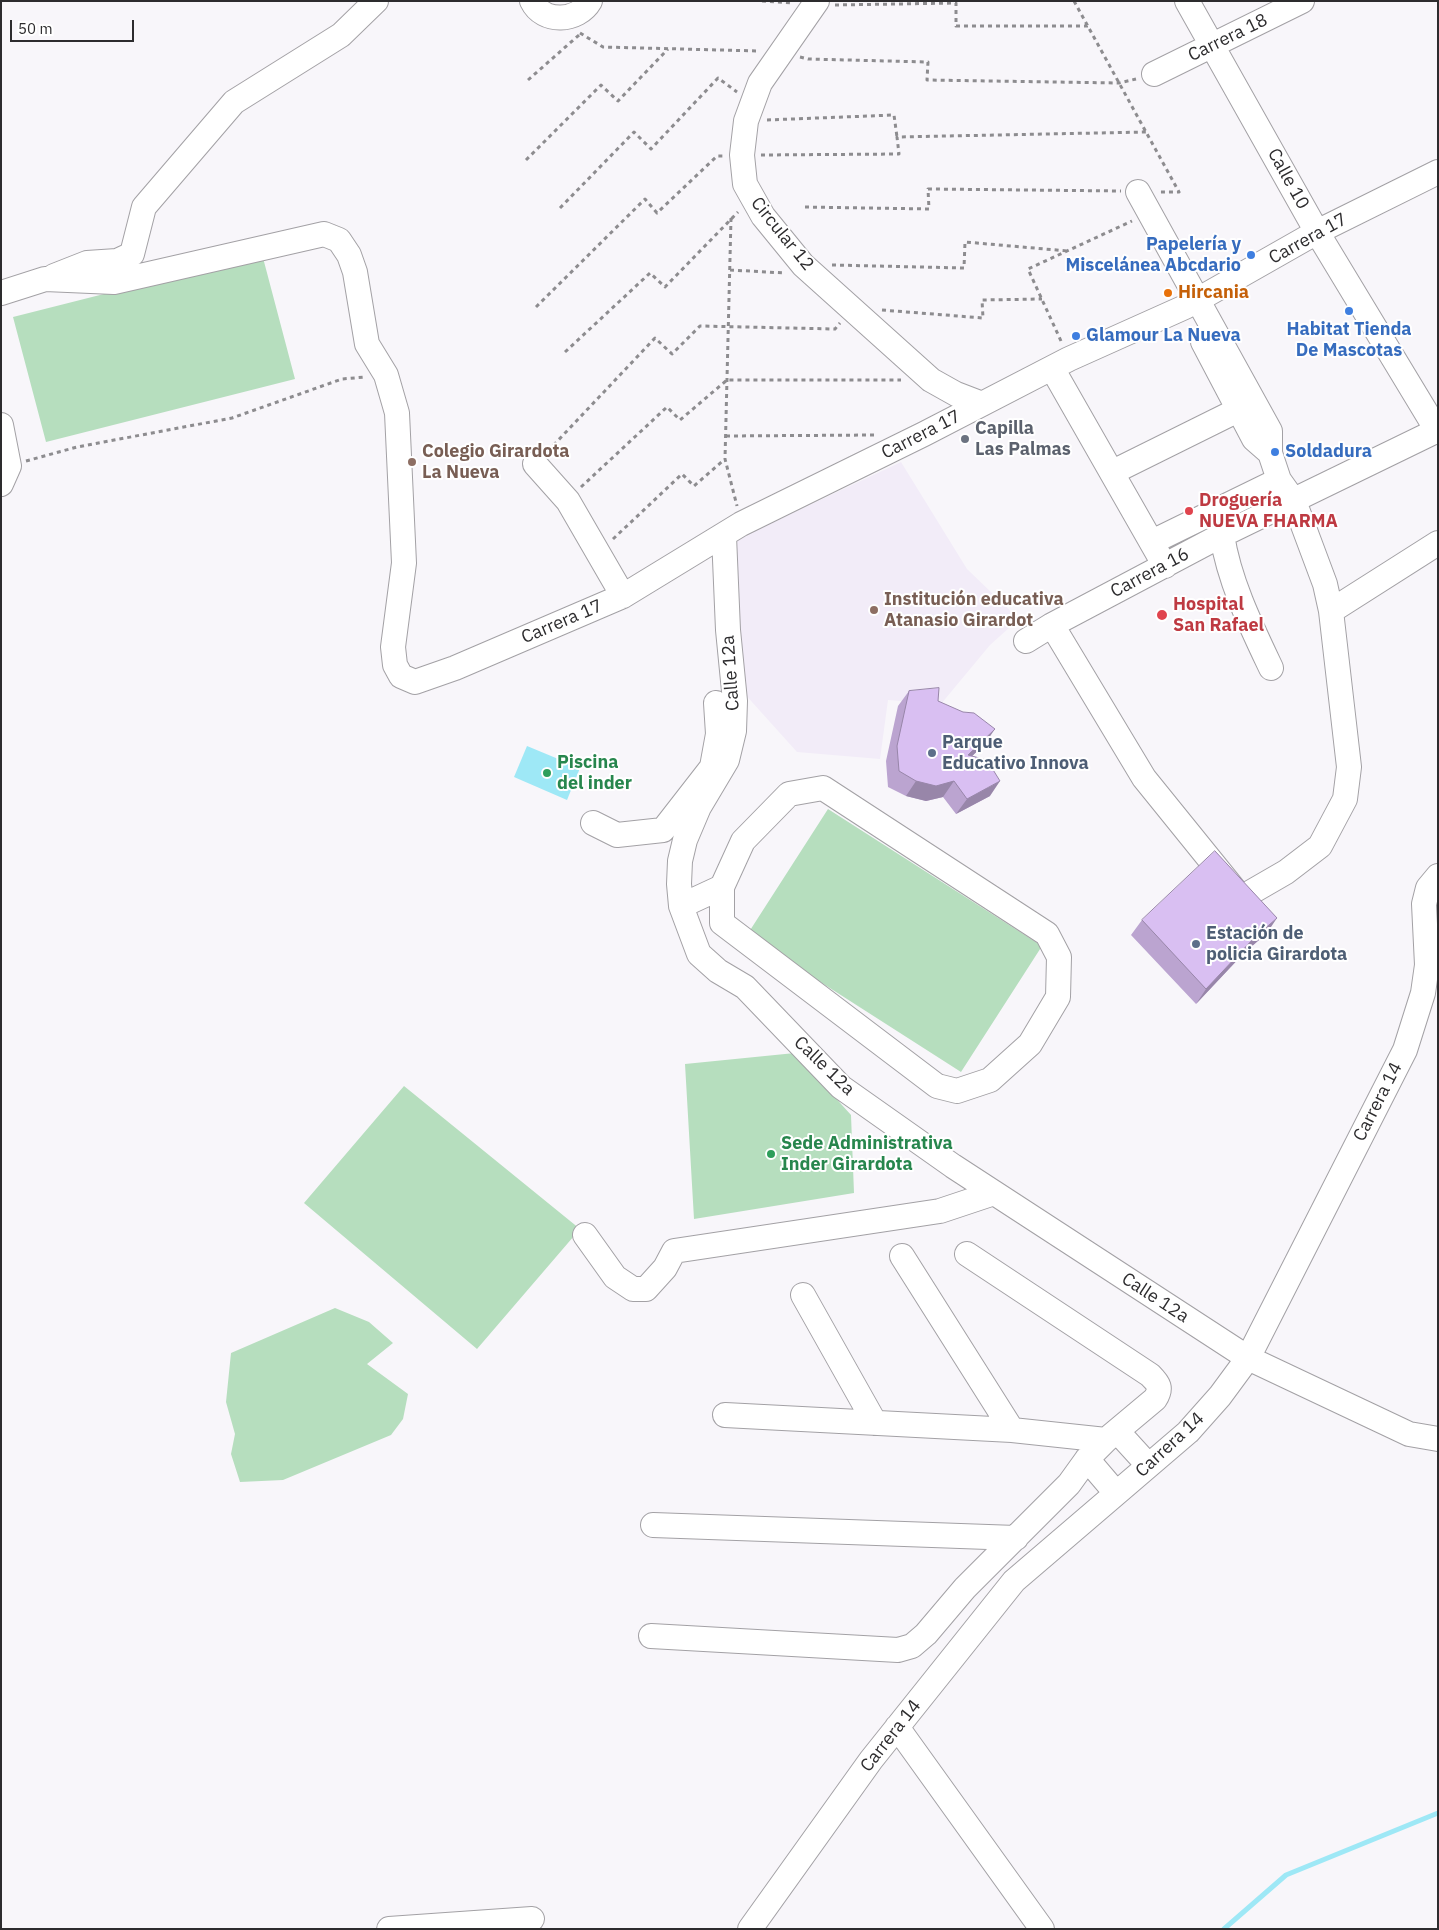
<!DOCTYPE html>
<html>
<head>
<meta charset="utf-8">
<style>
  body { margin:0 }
  #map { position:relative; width:1439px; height:1930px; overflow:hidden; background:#f8f6fa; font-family:"IBM Plex Sans",sans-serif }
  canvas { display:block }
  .frame { position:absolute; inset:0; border:2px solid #2d2c2e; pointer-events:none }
  .scale { position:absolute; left:10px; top:20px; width:124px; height:22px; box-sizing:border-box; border:2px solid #2d2c2e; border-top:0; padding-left:6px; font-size:15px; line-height:18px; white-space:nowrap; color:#2d2c2e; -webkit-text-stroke:4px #fff; paint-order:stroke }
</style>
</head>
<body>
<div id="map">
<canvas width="1439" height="1930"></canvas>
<div class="frame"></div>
<div class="scale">50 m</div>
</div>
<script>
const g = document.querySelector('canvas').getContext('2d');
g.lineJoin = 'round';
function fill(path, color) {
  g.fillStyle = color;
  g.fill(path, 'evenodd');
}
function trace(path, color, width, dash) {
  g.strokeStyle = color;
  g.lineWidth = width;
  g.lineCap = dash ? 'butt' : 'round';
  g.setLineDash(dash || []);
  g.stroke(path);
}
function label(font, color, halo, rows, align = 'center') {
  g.font = font + ' "IBM Plex Sans",sans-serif';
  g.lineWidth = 4;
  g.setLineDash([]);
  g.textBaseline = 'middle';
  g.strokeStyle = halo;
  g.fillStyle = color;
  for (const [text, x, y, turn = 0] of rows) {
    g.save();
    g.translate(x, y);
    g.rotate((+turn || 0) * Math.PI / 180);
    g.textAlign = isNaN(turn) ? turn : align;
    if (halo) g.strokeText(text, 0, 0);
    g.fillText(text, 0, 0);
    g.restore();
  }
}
const built = new Path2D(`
  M901 462 967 569 1019 619 990 645 941 704 888 700 880 759 797 752 743 692 733 541Z`);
const green = new Path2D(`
  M262 254 295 379 46 442 13 317Z
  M828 809 1042 946 961 1072 747 935Z
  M795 1053 851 1115 854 1193 694 1219 685 1064Z
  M404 1086 580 1229 477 1349 304 1203Z
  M335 1308 369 1322 393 1343 367 1364 408 1394 403 1419 391 1435 283 1480 240 1482 231 1454 235 1434 226 1402 231 1353Z`);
const water = new Path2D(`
  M527 746 580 768 567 800 514 777Z`);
const stream = new Path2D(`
  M1224 1929 1286 1875 1438 1813`);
const path = new Path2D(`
  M762 1 792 3
  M1074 1 1179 192H1159
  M835 5 956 3V26H1088
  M580 33 603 47 759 51
  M800 57 808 59 928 62 927 80 1119 83 1136 79
  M528 80 579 35
  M767 120 894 115 897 137
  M761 155 899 154 897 137 1146 132
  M526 160 601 85 618 101 668 49
  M805 207 929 209 928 189 1121 191
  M560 208 634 132 651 149 718 78 737 92
  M731 218 725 459 737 506
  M832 265 964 268 965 242 1068 251
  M730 270 785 273
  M536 307 645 199 657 213 717 156H724
  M882 310 983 318 982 300 1042 299
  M1061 341 1028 269 1132 221
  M565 352 650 273 665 287 738 212
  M726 436 875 435
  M548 451 655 338 672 354 700 326 835 329 840 323
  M26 461 77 447 232 418 342 379 366 377
  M581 487 667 407 680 420 727 380H901
  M613 539 682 474 694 486 725 459`);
const minor = new Path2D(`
  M532 1C543 24 578 22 590 1
  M817 1 760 83 746 121 742 155 745 184 763 216 803 265 931 380 956 394 982 404
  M1187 1 1317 232 1438 432
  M1154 74 1302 1
  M54 276 87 263 117 261 132 254 144 207 234 102 341 35 376 1
  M1 293 45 279 114 282 324 234 339 240 349 255 355 272 367 344 386 375 397 413 404 563 393 647 395 665 401 676 415 682 455 668 623 596 741 524 924 434 1069 359 1185 307 1317 232 1438 172
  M1203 342 1254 439 1270 453
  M1052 368 1165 566
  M1 425 9 466 1 484
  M535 464 568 501 623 596
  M1113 472 1238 410
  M1222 535C1229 581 1251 626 1271 668
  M724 536 728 630 735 701 734 731 727 760 699 807 685 840 680 861 679 884 681 906 699 954 718 971 745 987 841 1087 953 1166 1248 1358 1409 1434 1438 1439
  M1152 542 1279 480
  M1331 611 1438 543
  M1052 625 1144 778 1241 898 1286 872 1320 846 1345 799 1349 767 1331 611 1325 584 1294 501 1279 480 1270 453V431L1138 192
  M1026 641 1052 625 1222 535 1438 430
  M593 823 617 835 663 830 712 767 718 734 716 703
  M681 906 722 887 743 841 789 794 823 788 1047 934 1059 957 1058 997 1030 1044 990 1080 957 1091 937 1086 722 923V887
  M585 1235 615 1277 633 1289H646L665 1268 674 1251 940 1211 994 1193
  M902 1256 1012 1430
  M803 1295 875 1423
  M725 1415 1012 1430 1106 1440
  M1117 1431 1148 1465
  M1087 1459 1116 1493
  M653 1525 1016 1538
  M651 1636 898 1650 912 1646 926 1634 965 1588 1069 1484 1087 1459 1106 1440 1155 1399C1162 1388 1159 1384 1150 1375L967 1254
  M897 1727 1042 1929
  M389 1929 532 1919
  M750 1929 871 1760 1014 1581 1188 1432 1220 1396 1248 1358 1405 1050 1423 993 1427 965 1424 904 1428 888 1438 876`);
const wall = new Path2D(`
  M909 691 938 701 984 745 972 756 990 796 956 814 943 797 926 801 906 796 888 787 886 761 898 706Z
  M1142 920 1267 933 1243 954 1196 1004 1131 935Z`);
const shadedWall = new Path2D(`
  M995 729 984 745 957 770 968 755Z
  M916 781H954L943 797 926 801 906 796Z
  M1000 781 990 796 956 814 967 799Z
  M1277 918 1267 933 1243 954 1196 1004 1206 989 1254 938Z`);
const building = new Path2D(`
  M939 688 938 701 963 712 974 713 995 729 968 755 987 760 1000 781 967 799 954 781 936 786 916 781 899 771 897 746 909 691Z
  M1215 851 1277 918 1254 938 1206 989 1142 920Z`);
const markers = [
  [1251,255,5,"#3f7fe0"],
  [1168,293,5,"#e8710a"],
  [1349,311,5,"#3f7fe0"],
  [1076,336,5,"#3f7fe0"],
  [965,439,5,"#6b7280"],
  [1275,452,5,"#3f7fe0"],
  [412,462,5,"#8d6e63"],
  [1189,511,5,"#e0444e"],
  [874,610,5,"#8d6e63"],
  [1162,615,6,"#e0444e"],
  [932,753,5,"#5c6f8a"],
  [547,773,5,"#2e9e5b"],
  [1196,944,5,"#5c6f8a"],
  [771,1154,5,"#2e9e5b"]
];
const streetNames = [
  ["Carrera 18",1228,38,-26],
  ["Calle 10",1288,179,61],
  ["Circular 12",782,234,51],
  ["Carrera 17",1308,239,-29],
  ["Carrera 17",921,435,-27],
  ["Carrera 16",1150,573,-28],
  ["Carrera 17",562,622,-23],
  ["Calle 12a",731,673,-94],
  ["Calle 12a",824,1066,44],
  ["Carrera 14",1378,1102,-63],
  ["Calle 12a",1155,1298,33],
  ["Carrera 14",1170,1445,-43],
  ["Carrera 14",891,1736,-52]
];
const shopNames = [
  ["Papelería y",1241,245,"right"],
  ["Miscelánea Abcdario",1241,266,"right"],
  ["Habitat Tienda",1349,330,"center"],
  ["De Mascotas",1349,351,"center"],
  ["Glamour La Nueva",1086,336],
  ["Soldadura",1285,452]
];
const foodNames = [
  ["Hircania",1178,293]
];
const worshipNames = [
  ["Capilla",975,429],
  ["Las Palmas",975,450]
];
const educationNames = [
  ["Colegio Girardota",422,452],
  ["La Nueva",422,473],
  ["Institución educativa",884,600],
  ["Atanasio Girardot",884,621]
];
const healthNames = [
  ["Droguería",1199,501],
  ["NUEVA FHARMA",1199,522],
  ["Hospital",1173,605],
  ["San Rafael",1173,626]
];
const serviceNames = [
  ["Parque",942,743],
  ["Educativo Innova",942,764],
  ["Estación de",1206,934],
  ["policia Girardota",1206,955]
];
const leisureNames = [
  ["Piscina",557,763],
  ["del inder",557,784],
  ["Sede Administrativa",781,1144],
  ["Inder Girardota",781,1165]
];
fill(built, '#f2ecf8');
fill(green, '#b6debe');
fill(water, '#9ee8f6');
trace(stream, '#9ee8f6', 5);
trace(minor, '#a3a1a5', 26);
trace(path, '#8d8c8f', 3, [4, 4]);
trace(minor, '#fff', 24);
fill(wall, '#bba4d0');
fill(shadedWall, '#9886a9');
fill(building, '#d9bff2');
trace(building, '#9886a9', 1);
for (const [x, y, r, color] of markers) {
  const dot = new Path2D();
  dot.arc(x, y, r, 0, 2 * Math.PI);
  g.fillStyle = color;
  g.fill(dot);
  trace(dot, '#fff', 2);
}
label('18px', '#2d2c2e', '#fff', streetNames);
label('bold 18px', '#366cbe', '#fff', shopNames, 'left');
label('bold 18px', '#c56008', '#fff', foodNames, 'left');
label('bold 18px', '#5b616d', '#fff', worshipNames, 'left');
label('bold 18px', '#785e54', '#fff', educationNames, 'left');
label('bold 18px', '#be3a42', '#fff', healthNames, 'left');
label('bold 18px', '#4e5e75', '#fff', serviceNames, 'left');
label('bold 18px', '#27864d', '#fff', leisureNames, 'left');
</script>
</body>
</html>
